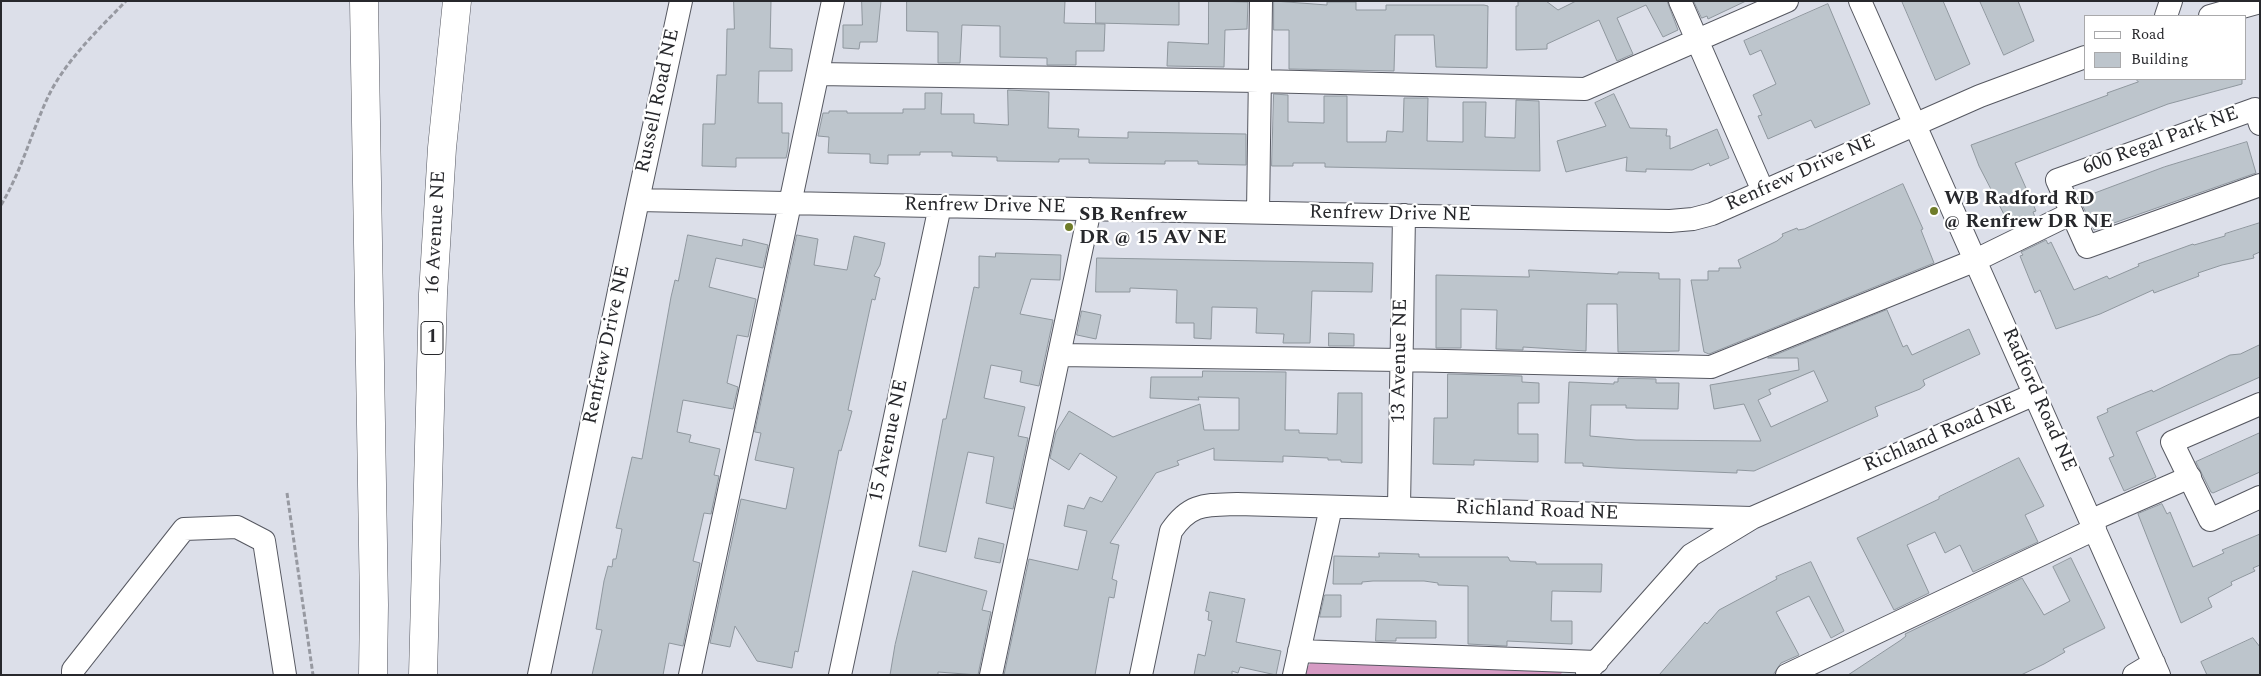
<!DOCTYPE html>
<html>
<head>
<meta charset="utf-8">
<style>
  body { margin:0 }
  #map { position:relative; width:2261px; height:676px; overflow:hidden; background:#dcdfe9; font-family:Spectral,serif }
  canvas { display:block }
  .frame { position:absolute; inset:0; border:2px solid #27282c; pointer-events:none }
  .legend { position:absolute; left:2084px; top:15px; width:162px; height:65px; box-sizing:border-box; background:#fff; border:1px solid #a9a9ab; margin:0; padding:6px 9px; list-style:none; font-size:15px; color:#27282c }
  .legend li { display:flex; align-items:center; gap:10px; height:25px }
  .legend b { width:25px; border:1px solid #a9a9ab }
</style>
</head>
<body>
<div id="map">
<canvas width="2261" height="676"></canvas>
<div class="frame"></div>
<ul class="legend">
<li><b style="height:6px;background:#fff"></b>Road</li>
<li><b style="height:14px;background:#bdc5cc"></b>Building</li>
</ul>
</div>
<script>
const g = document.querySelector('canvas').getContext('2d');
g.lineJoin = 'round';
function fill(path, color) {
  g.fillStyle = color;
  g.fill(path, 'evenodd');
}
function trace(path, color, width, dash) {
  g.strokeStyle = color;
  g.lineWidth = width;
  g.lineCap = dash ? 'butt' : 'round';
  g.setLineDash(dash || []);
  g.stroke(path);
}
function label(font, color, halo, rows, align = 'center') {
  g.font = font + ' Spectral,serif';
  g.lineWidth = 4.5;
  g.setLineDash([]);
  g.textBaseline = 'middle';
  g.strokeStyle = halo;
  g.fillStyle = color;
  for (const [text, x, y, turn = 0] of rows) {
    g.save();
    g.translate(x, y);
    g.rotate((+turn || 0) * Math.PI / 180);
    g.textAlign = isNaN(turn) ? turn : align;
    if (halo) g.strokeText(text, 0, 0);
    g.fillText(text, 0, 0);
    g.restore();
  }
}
const green = new Path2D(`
  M1311 662 1570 664 1560 675H1302Z`);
const building = new Path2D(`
  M734 1H771L770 48 792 49V71H759L758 103H782V133H789L788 149 786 158H736V167L702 166 703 124H715L717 75H726L727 29H734Z
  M862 1H881L877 42H860L859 49 843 48V25H862Z
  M907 1H1065L1064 23 1105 24 1104 51H1076V65H1047V58L1000 57V26L962 25 960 63H938V32L907 31Z
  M1096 1H1179V25L1096 23Z
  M1209 1 1248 2 1247 29 1225 30 1224 67 1167 66 1168 42 1208 44Z
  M1274 1 1327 5V2H1356V10H1386V5H1484L1488 6 1487 68 1436 67 1434 35H1395L1394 71 1289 69V30H1274Z
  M1546 1 1558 10 1576 1H1667L1678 30 1663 37 1646 5 1617 18 1633 54 1617 61 1599 20 1547 44V49L1516 50V6H1518V2Z
  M1694 1H1746L1708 19 1707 16 1702 18Z
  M1902 1H1943L1970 64 1936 80Z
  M1980 1H2018L2034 41 2004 55Z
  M1828 4 1870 104 1815 128 1811 120 1768 139 1758 116 1762 115 1753 95 1776 84 1761 50 1750 55 1744 41Z
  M2136 79H2242V84L2168 104 2015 163 2036 211 2033 212 2035 217 2011 228 1979 166 1971 145 2108 95 2107 93 2138 82Z
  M1008 90 1049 92 1048 128 1079 129 1078 137 1128 138V132L1246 134V165L1198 164V161H1165V164L1089 163V159H1059V162L997 161V157L952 156V152H920V155H888V164L870 163V154L828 153 829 137 818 136 823 113H829V111H847V113H903V109H925V93H942L941 114H974V123L1008 125Z
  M1274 94 1288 95V122L1324 123V96H1347V142H1386L1387 131 1403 132 1404 98H1428L1427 141 1463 142V102H1486L1485 137 1515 138 1516 100 1539 101 1540 171 1325 167V163H1293V166H1272Z
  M1614 94 1630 128 1667 129 1666 136H1670V149L1717 129 1729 158 1710 166 1709 163 1692 170 1646 169V172L1626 171 1627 157 1566 172 1557 141 1606 126 1595 103Z
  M2247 142 2256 173 2094 230 2080 200 2085 199 2087 192 2092 194 2164 167Z
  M1903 184 1923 229 1921 230 1934 263 1709 354 1704 352 1691 280H1708V271H1719V268H1741L1738 260 1777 241 1783 236 1782 234 1797 228 1798 230 1804 229Z
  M2260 223V252L2253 255 2254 258 2222 265 2198 273 2199 276 2154 293 2153 290 2100 314 2056 329 2040 290 2035 293 2020 256 2023 255 2021 252 2046 240 2048 244 2051 242 2074 290 2107 276 2109 279 2139 266 2138 264 2193 244 2194 245 2225 236V234Z
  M688 235 742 246 743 239 768 245 763 268 716 258 709 287 756 299 748 337 737 335 727 383 738 387 733 409 683 400 677 432 691 435 689 442 720 449 714 475 719 476 711 514 704 513 693 561 700 563 683 646 669 643 663 675H592L602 630 596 629 604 581 608 566 612 567 613 559H616L622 529 616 528 632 457 642 459 671 297 675 280 678 281Z
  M797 235 818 239 814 265 847 270 854 236 885 243 880 265 874 276 880 278 875 300 872 299 848 410 852 411 841 451 839 450 798 652 795 651 792 668 757 661 735 626 730 647 710 643 741 499 786 509 794 468 755 460 761 433 755 432Z
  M996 253 1061 255 1060 280 1031 279 1020 314 1053 320 1039 386 1020 382 1022 371 991 365 984 398 1025 407 1018 436 1028 438 1014 504 1013 509 986 503 994 457 968 452 946 552 919 546 943 419H946L974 287 979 288V256L995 257Z
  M1097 258 1373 263 1372 292 1312 291 1310 343H1283L1284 334 1256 333 1257 308 1212 307 1211 339 1194 338V323H1176L1177 290 1130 288V292H1096Z
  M1529 270 1618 274V272L1659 273V279H1680L1679 351 1618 352 1617 304H1587L1586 351 1523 347V350L1496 349 1497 310 1461 309V348H1436V275L1529 277Z
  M1887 310 1903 347 1907 345 1912 355 1969 329 1980 354 1923 380 1925 385 1920 389 1875 407 1878 416 1754 471 1737 470V473L1615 468 1583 466V463H1565L1569 382 1614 384V382H1618V378L1656 379V383H1679L1678 409 1626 408V405H1591L1590 436 1636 440 1761 441 1744 404 1714 409 1710 385 1799 370 1798 358H1768ZM1814 371 1828 401 1771 427 1758 400 1771 394 1769 390Z
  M1082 311 1101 315 1096 339 1077 335Z
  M1329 333 1354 334V346H1329Z
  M2260 345V377L2136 432 2156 477 2124 491 2109 458 2114 456 2097 417 2108 412 2107 409 2137 396 2152 390 2153 392 2230 355 2240 354Z
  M1203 371 1286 372 1285 430H1299V433L1337 434 1338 393H1362V463L1341 462V460H1328V458L1283 456V462L1214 460V448L1177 461 1179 465 1156 473 1110 543 1119 545 1112 579 1117 581 1114 598 1109 597 1095 675H1004L1029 559 1078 570 1087 531 1064 526 1068 505 1084 509 1090 497 1102 502 1117 477 1080 453 1069 470 1050 458 1056 432 1069 411 1113 437 1200 404 1204 430H1239V398L1198 397 1199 400 1150 398 1151 377H1202Z
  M1448 374 1522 376V382L1539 383V403H1518V434H1538V462L1474 460V465L1433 464 1434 418H1447Z
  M2260 433V472L2213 493 2211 492 2196 462Z
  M2019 458 2044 506 2025 515 2038 542 1973 572 1960 545 1945 553 1935 532 1907 545 1929 593 1894 610 1857 538 1939 499V497Z
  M2162 504 2167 514 2170 512 2193 567 2224 553 2222 550 2260 534V565L2253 568 2255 571 2231 582 2232 585 2208 598 2212 607 2181 623 2138 514Z
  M979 538 1004 544 1000 563 975 558Z
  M1379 553 1419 554V557H1508L1510 561 1536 562V564H1602L1601 592 1552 591 1551 621H1572V644L1507 641V646L1468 644V586L1438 585V583L1424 581H1373L1362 582V584H1333L1334 556 1379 557Z
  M2071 558 2105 628 2063 649 2065 652 2044 664 2021 675H1848L1901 640 1906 636 1905 634 2022 578 2044 615 2070 601 2053 567Z
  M1811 562 1844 631 1831 638 1809 596 1776 612 1799 655 1781 663 1773 675H1659L1705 622 1707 624 1719 610 1777 579 1776 577Z
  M913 571 987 591 982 610 991 612 978 675 938 672V675H890L895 645Z
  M1210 592 1245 599 1236 642 1281 651 1276 675 1240 667 1238 673 1232 671V675H1194L1198 654 1205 656 1212 621 1208 620 1209 612 1206 611Z
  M1325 595H1341V617H1320Z
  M1377 619 1436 621V638H1396V641H1376Z
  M2253 638 2260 647V675H2207L2201 662Z`);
const path = new Path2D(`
  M1 205C21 172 31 134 47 99 64 62 98 30 126 1
  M287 493 313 675`);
const minor = new Path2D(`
  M1680 1 1763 191
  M1860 1 2159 675
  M2166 16 2171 1
  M2210 16 2260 2
  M818 74 1259 81 1585 89 1787 1
  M2260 124 2255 109 2057 180 2087 247 2260 185
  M638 200 681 1
  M1258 212 1261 1
  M1059 355 1401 360 1711 367 1976 260 2072 213
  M2260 404 2172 442 2210 520 2260 497
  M1399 507 1404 215
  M2092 520 2190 477
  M1299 651 1597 662
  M1587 672 1691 555 1752 518
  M73 675V670L184 529 237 527 264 541 285 675
  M539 675 638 200 1670 221 1693 219 1712 214 1980 96 2085 57
  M690 675 833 1
  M840 675 940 206
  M991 675 1090 209
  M1141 675 1171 531C1190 503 1205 505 1237 504L1752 518 2035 394
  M1294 675 1331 507
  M1787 675 2095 529
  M2134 675 2154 663`);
const highway = new Path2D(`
  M364 1 374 605 373 675
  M423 675 433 294 442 148 457 1`);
const markers = [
  [1934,211,5,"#6f7c29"],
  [1069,227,5,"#6f7c29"]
];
const shields = [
  [432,338,22]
];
const shieldNames = [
  ["1",432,338]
];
const streetNames = [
  ["Russell Road NE",659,101,-78],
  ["600 Regal Park NE",2161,142,-20],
  ["Renfrew Drive NE",1801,174,-24],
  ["Renfrew Drive NE",985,207,1],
  ["Renfrew Drive NE",1390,215,1],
  ["16 Avenue NE",437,233,-87],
  ["Renfrew Drive NE",608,345,-78],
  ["13 Avenue NE",1401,361,-89],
  ["Radford Road NE",2038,400,66],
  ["Richland Road NE",1940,436,-23],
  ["15 Avenue NE",890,441,-78],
  ["Richland Road NE",1537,512,2]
];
const poiNames = [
  ["WB Radford RD",1944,200],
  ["@ Renfrew DR NE",1944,223],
  ["SB Renfrew",1079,216],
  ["DR @ 15 AV NE",1079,239]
];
fill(green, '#d69bc4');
fill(building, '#bdc5cc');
trace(building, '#8f979e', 1);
trace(minor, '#565861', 24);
trace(highway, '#565861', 29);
trace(path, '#9799a1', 3, [5, 2.5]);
trace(minor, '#fff', 22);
trace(highway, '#fff', 28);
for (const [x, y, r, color] of markers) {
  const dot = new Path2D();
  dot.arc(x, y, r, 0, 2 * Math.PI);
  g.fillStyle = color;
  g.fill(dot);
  trace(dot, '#fff', 2);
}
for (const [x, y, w] of shields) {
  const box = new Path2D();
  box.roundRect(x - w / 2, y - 16.5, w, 33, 4);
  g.fillStyle = '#fff';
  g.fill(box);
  trace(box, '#27282c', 1);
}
label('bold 19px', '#27282c', null, shieldNames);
label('20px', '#27282c', '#fff', streetNames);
label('bold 20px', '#27282c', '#fff', poiNames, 'left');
</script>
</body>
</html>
